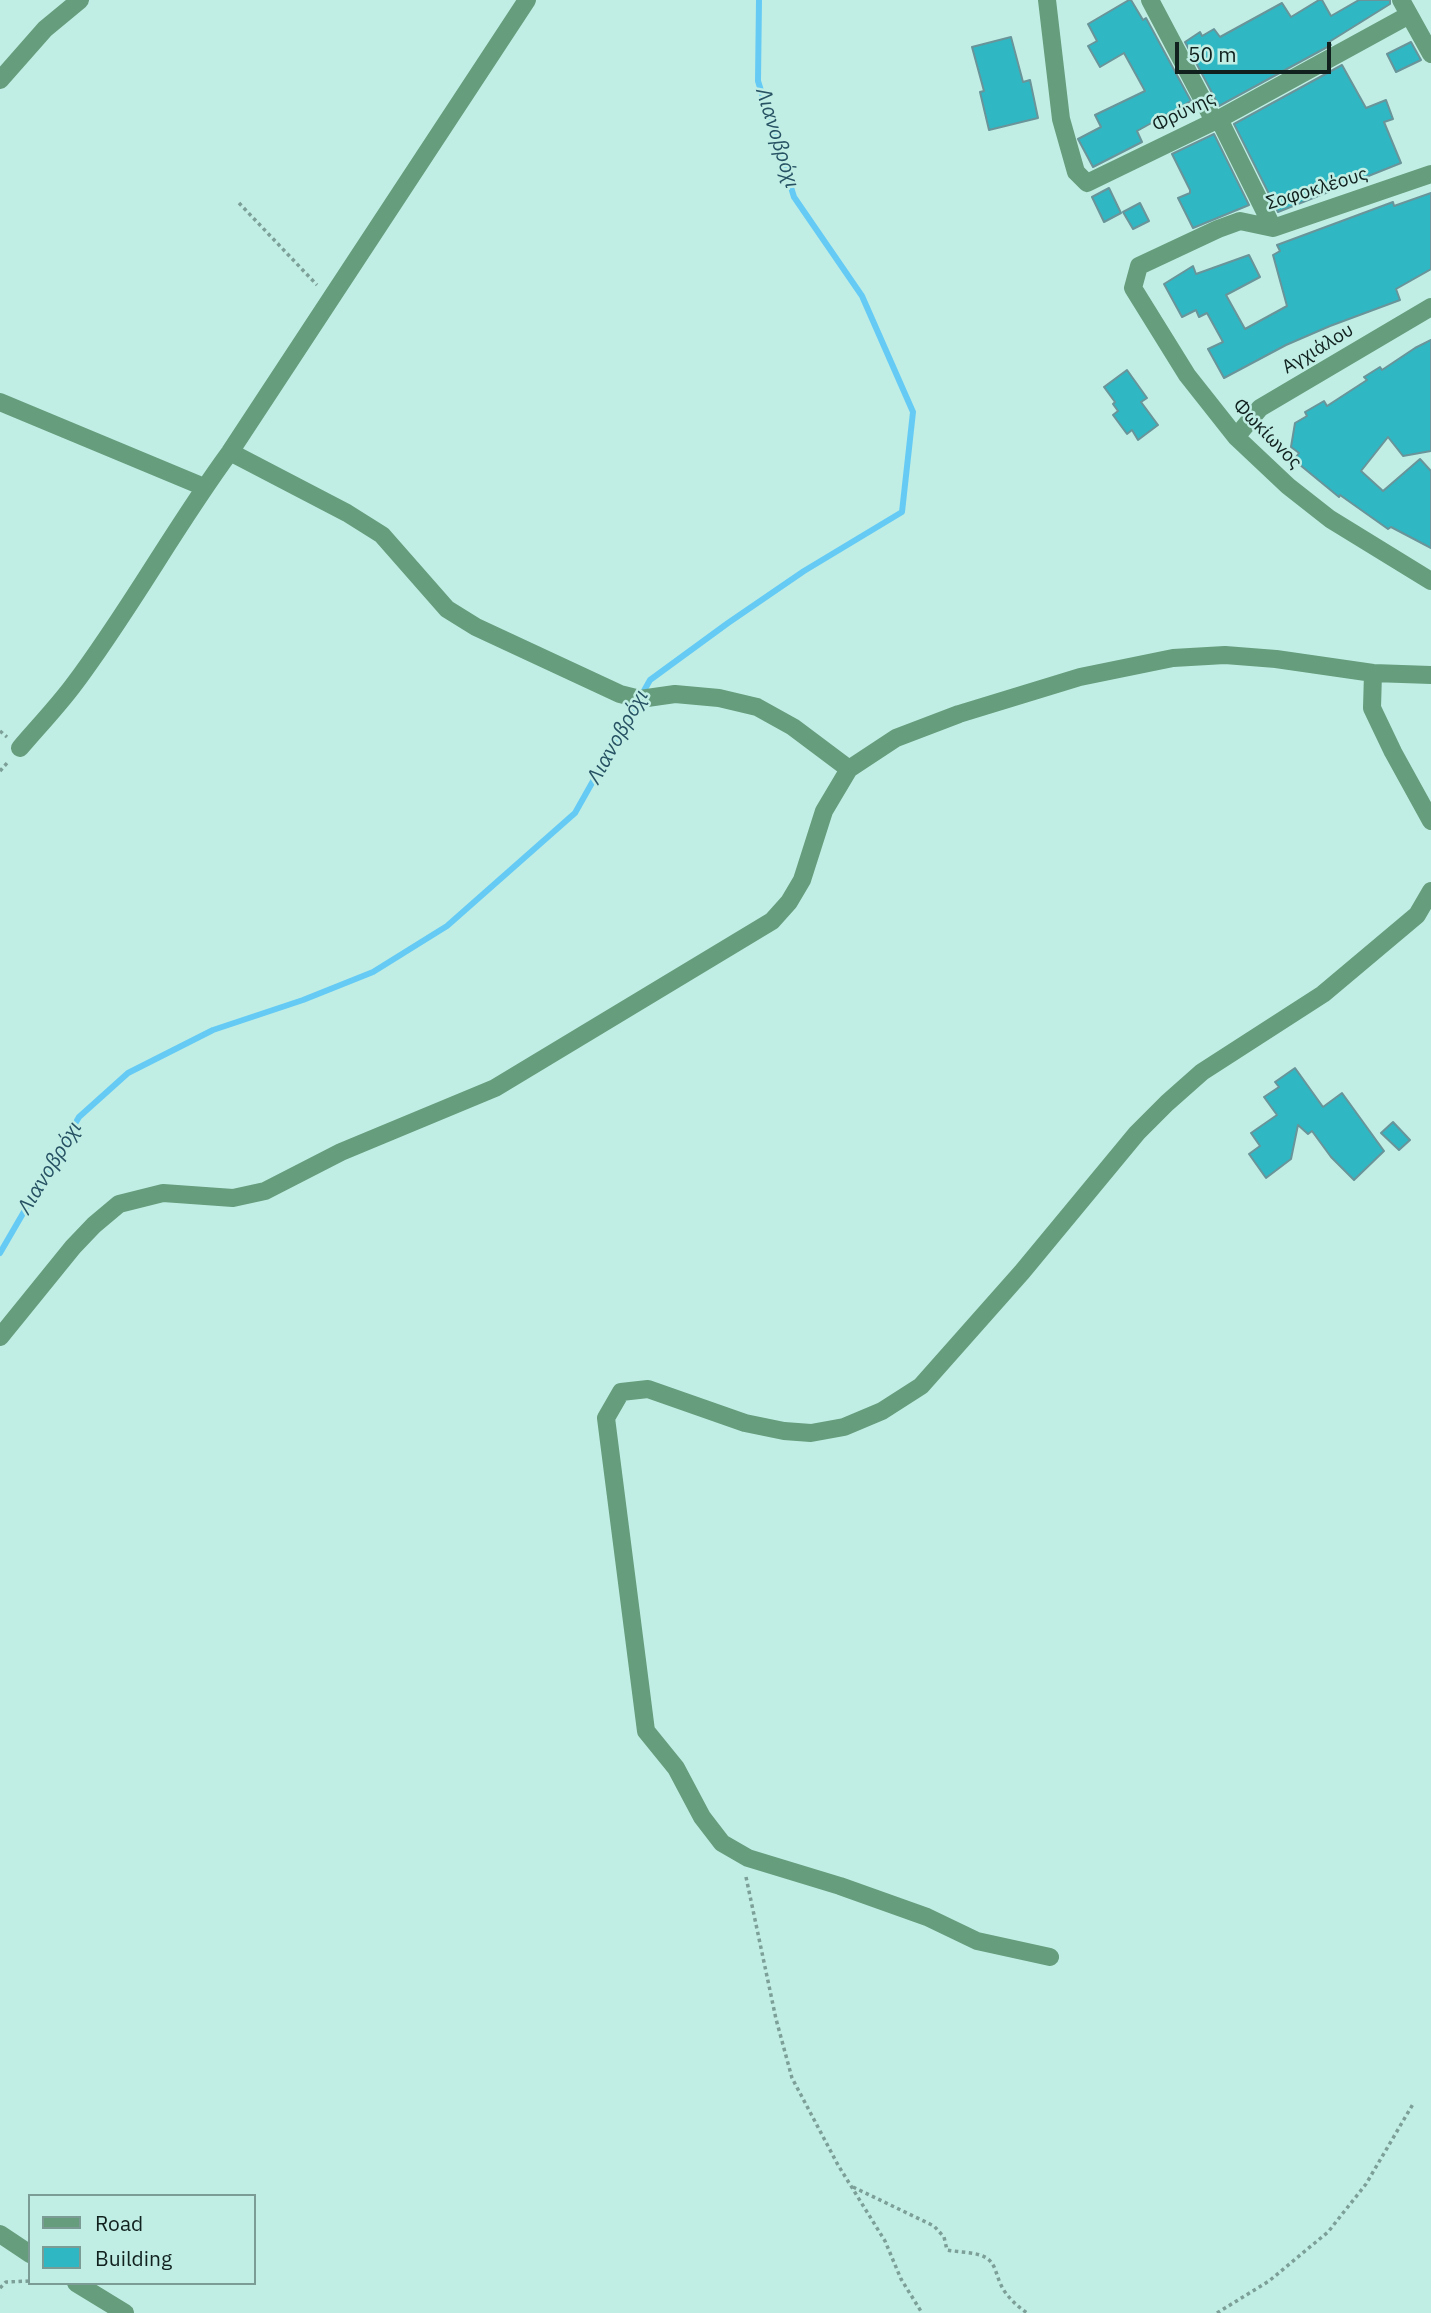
<!DOCTYPE html>
<html>
<head>
<meta charset="utf-8">
<style>
  body { margin:0 }
  #map { position:relative; width:1431px; height:2313px; overflow:hidden; background:#c1eee4; font-family:"IBM Plex Sans",sans-serif }
  canvas { display:block }
  .legend { position:absolute; left:28px; top:2194px; width:228px; height:91px; box-sizing:border-box; background:#c1eee4; border:2px solid #7a9c95; margin:0; padding:9px 12px; list-style:none; font-size:21px; color:#10211e }
  .legend li { display:flex; align-items:center; gap:14px; height:35px }
  .legend b { width:35px; border:2px solid #7a9c95 }
  .scale { position:absolute; left:1175px; top:42px; width:156px; height:32px; box-sizing:border-box; border:4px solid #10211e; border-top:0; padding-left:9px; font-size:21px; line-height:24px; white-space:nowrap; color:#10211e; -webkit-text-stroke:5px #c1eee4; paint-order:stroke }
</style>
</head>
<body>
<div id="map">
<canvas width="1431" height="2313"></canvas>
<ul class="legend">
<li><b style="height:9px;background:#659d7d"></b>Road</li>
<li><b style="height:19px;background:#2fb7c3"></b>Building</li>
</ul>
<div class="scale">50 m</div>
</div>
<script>
const g = document.querySelector('canvas').getContext('2d');
g.lineJoin = 'round';
function trace(path, color, width, dash) {
  g.strokeStyle = color;
  g.lineWidth = width;
  g.lineCap = dash ? 'butt' : 'round';
  g.setLineDash(dash || []);
  g.stroke(path);
}
function fill(path, color) {
  g.fillStyle = color;
  g.fill(path, 'evenodd');
}
function label(font, color, halo, rows, align = 'center') {
  g.font = font + ' "IBM Plex Sans",sans-serif';
  g.lineWidth = 5;
  g.setLineDash([]);
  g.textBaseline = 'middle';
  g.strokeStyle = halo;
  g.fillStyle = color;
  for (const [text, x, y, turn = 0] of rows) {
    g.save();
    g.translate(x, y);
    g.rotate((+turn || 0) * Math.PI / 180);
    g.textAlign = isNaN(turn) ? turn : align;
    if (halo) g.strokeText(text, 0, 0);
    g.fillText(text, 0, 0);
    g.restore();
  }
}
const stream = new Path2D(`
  M0 1253 79 1117 128 1073 213 1030 303 1000 373 972 447 926 575 813 650 680 728 623 804 571 902 512 913 412 862 296 794 197 758 81 759 0`);
const building = new Path2D(`
  M1129 0H1131L1143 20 1146 18 1191 101 1137 131 1142 142 1093 167 1078 139 1101 127 1095 115 1145 91 1124 53 1100 67 1088 46 1097 41 1088 24Z
  M1319 0H1322L1331 16 1359 0H1390V4L1329 42 1331 45 1219 106 1185 42 1200 32 1202 36 1214 29 1220 37 1282 3 1291 17Z
  M1011 37 1023 82 1030 80 1038 118 989 130 980 92 984 91 972 47Z
  M1411 42 1421 60 1396 72 1387 54Z
  M1342 65 1366 108 1386 100 1393 119 1384 122 1401 163 1278 212 1234 124Z
  M1214 134 1249 205 1193 228 1178 198 1190 193V190L1172 154Z
  M1109 188 1121 213 1104 222 1092 197Z
  M1431 193V269L1396 289 1400 300 1330 326 1286 345 1224 378 1208 349 1223 342 1207 313 1199 317 1196 310 1182 317 1164 284 1193 266 1196 274 1249 255 1260 277 1226 295 1245 329 1287 306 1273 255 1280 251 1277 245 1393 202 1394 206Z
  M1140 203 1149 221 1133 229 1123 212Z
  M1431 340V451L1403 456 1388 437 1361 471 1383 491 1420 459 1431 471V548L1391 527 1388 529 1340 495 1339 497 1294 460 1299 453 1291 447 1295 423 1307 416 1305 412 1324 401 1327 406 1367 380 1364 377 1380 367 1382 370 1415 348Z
  M1127 370 1147 398 1141 402 1158 425 1138 440 1132 430 1127 434 1113 415 1118 411 1113 404 1115 402 1104 387Z
  M1295 1068 1323 1107 1342 1093 1384 1151 1354 1180 1331 1157 1312 1131 1308 1134 1298 1125 1291 1159 1266 1178 1249 1154 1260 1146 1251 1133 1277 1115 1264 1097 1279 1087 1275 1082Z
  M1393 1122 1410 1140 1399 1150 1381 1133Z`);
const path = new Path2D(`
  M239 203 317 285
  M0 731 7 737
  M0 771 8 762
  M746 1877 776 2019 792 2078 838 2165 885 2241 901 2279 922 2313
  M853 2187 934 2226 944 2237 947 2250C958 2252 970 2252 980 2255 996 2260 995 2273 1001 2285 1006 2296 1017 2306 1027 2313
  M0 2288 6 2282 30 2281
  M1217 2313 1269 2281 1328 2232 1366 2184 1413 2104`);
const minor = new Path2D(`
  M1047 0 1061 119 1076 172 1087 183 1219 119 1409 15
  M1150 0 1214 121
  M1401 0 1431 54
  M0 80 45 29 80 0
  M1219 119 1273 228
  M1431 174 1273 228 1240 221 1218 229 1139 266 1133 288 1187 375 1236 437 1288 486 1330 519 1431 581
  M0 402 204 487
  M1236 437 1260 408 1431 307
  M1373 673 1372 708 1393 752 1431 821
  M20 748C37 728 56 708 72 687 129 612 174 528 230 452L527 0
  M849 769 896 738 959 714 1080 677 1173 658 1225 655 1276 659 1373 673 1431 675
  M0 1337 73 1247 94 1225 119 1204 163 1193 233 1198 265 1191 341 1152 495 1088 772 921 789 902 802 880 824 811 849 769 793 727 757 707 719 698 675 694 640 699 620 694 476 627 447 609 382 535 347 513 230 452
  M1050 1957 977 1941 927 1917 840 1886 748 1858 722 1843 702 1817 676 1768 646 1731 606 1418 621 1392 648 1389 745 1423 784 1431 811 1433 844 1427 882 1411 921 1386 1022 1272 1137 1133 1167 1103 1202 1072 1323 994 1417 915 1431 891
  M0 2234 30 2254
  M76 2283 125 2313`);
const streetNames = [
  ["Φρύνης",1184,112,-26],
  ["Σοφοκλέους",1317,189,-17],
  ["Αγχιάλου",1318,349,-31],
  ["Φωκίωνος",1267,434,46]
];
const waterNames = [
  ["Λιανοβρόχι",777,138,73],
  ["Λιανοβρόχι",618,737,-61],
  ["Λιανοβρόχι",50,1168,-59]
];
trace(stream, '#65cbf5', 6);
fill(building, '#2fb7c3');
trace(building, '#699499', 2);
trace(path, '#7c9f97', 3.5, [3.5, 3.5]);
trace(minor, '#659d7d', 18);
label('19px', '#10211e', '#c1eee4', streetNames);
label('italic 21px', '#265264', '#c1eee4', waterNames);
</script>
</body>
</html>
